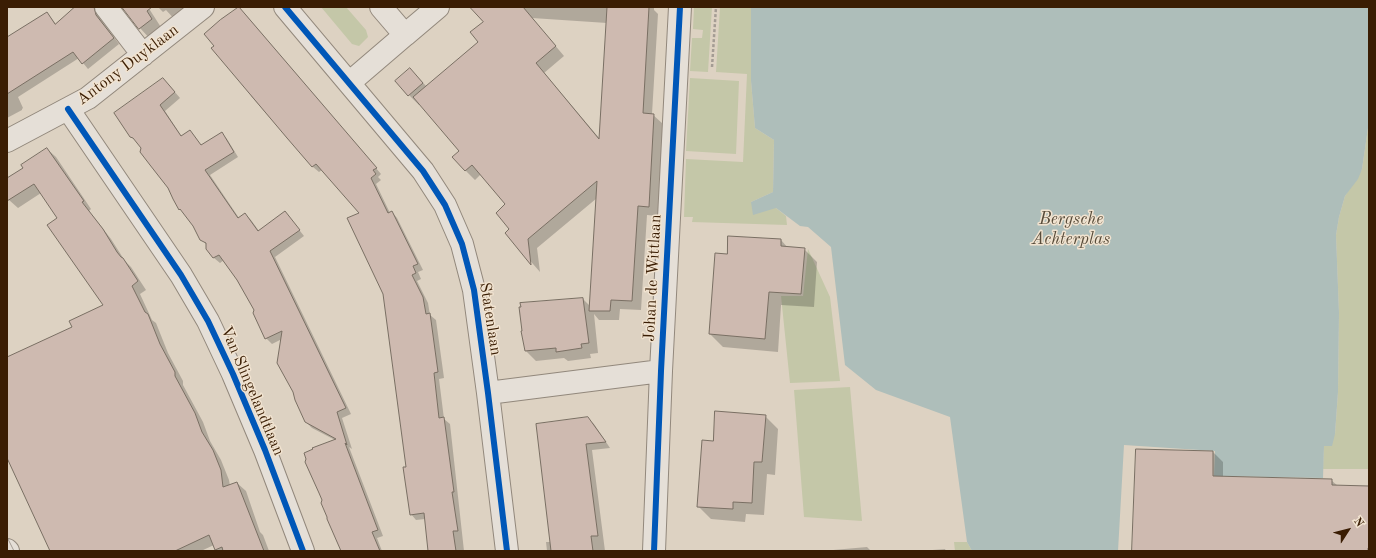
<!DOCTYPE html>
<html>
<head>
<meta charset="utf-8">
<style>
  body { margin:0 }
  #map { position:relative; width:1376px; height:558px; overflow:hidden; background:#ddd2c2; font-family:"Old Standard TT",serif }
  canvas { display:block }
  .frame { position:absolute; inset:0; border:8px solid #3a1d03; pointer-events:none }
  .north { position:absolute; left:1328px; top:510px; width:40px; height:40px; -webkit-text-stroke:3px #f1e3d0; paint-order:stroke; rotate:54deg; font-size:11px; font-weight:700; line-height:16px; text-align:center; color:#3a1d03 }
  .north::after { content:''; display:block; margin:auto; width:14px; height:18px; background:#3a1d03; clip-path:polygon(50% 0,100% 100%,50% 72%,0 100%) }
</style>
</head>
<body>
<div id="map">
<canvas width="1376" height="558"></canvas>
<div class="frame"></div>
<div class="north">N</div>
</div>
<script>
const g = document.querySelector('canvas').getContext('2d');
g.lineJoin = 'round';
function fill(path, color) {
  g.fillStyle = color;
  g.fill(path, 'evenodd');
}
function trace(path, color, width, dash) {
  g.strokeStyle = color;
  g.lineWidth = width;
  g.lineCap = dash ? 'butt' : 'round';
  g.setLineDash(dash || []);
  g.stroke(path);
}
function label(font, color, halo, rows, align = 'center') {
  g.font = font + ' "Old Standard TT",serif';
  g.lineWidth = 3;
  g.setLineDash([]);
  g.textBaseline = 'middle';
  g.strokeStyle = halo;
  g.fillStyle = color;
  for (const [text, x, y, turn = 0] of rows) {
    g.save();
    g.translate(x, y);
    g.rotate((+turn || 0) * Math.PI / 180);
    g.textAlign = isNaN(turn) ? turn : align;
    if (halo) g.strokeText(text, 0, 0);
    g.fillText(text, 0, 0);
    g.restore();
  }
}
const green = new Path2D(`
  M321 7H346L366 30 368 37 359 46 352 44Z
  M694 7H712L708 72 690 71 692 38H702L703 30 693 29Z
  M720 7H751V81L755 128 774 140 773 192 751 202 776 208 786 216 787 225 692 222 693 217H684L686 159 743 162 747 74 716 72Z
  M690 78 739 81 736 154 686 151Z
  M1369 121V469H1323L1324 446 1335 434 1338 392 1339 313 1336 235 1339 217 1345 196 1362 169Z
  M808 249 830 297 840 381 790 383 781 296H803Z
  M850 387 862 521 804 517 794 390Z
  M954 542H967L972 551H955Z`);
const water = new Path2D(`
  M751 7H1369V121L1362 169 1358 179 1345 196 1339 217 1336 235 1339 313 1338 392 1335 434 1332 446H1324L1323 478 1214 476 1215 451 1124 445 1118 551H972L967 542 950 417 876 390 845 365 831 247 808 227 800 226 776 208 753 215 751 202 773 192 774 140 755 128 751 81Z`);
const shadow = new Path2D(`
  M77 7H94L99 13 102 21 119 44 88 69 79 58 18 97 23 108 22 109V110L7 118V39L47 13 56 24Z
  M123 7H148L164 32 152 41 140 28Z
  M158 7H197L177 22 166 10 163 12Z
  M472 7H654V10L658 14 652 114 663 124 658 216 647 215 641 310 620 309 619 320H599L594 314 598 353 590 354 591 358 568 361 564 358 536 361 526 351 583 299 590 306 597 198 537 248 540 272 506 233 511 229 507 204 481 174 475 180 466 171 453 157 461 151 421 104 419 105 409 95 410 69 427 87 480 42 484 22ZM532 18 607 23 600 139 544 73 564 56Z
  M245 14 381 174 378 177 381 180 376 184 390 213 392 212 397 218 423 270 418 272 421 279 417 281 428 303 430 315 436 320 444 378 439 379 444 419 450 424 464 551H429L425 519 416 520 411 514 407 468 384 294 361 213 322 170 319 172 313 167 251 96Z
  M168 84 180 98 165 111 182 137 190 131 202 146 221 133 227 139 238 157 210 175 239 218 245 214 251 220 259 231 285 212 304 236 275 257 351 414 342 418 352 449 349 447 383 536 377 538 382 551H342L335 440 312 428 306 422 282 339 272 344 266 338 255 310 238 279 224 260 220 263 214 258 207 248V245L201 239 193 225 169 187 142 148 131 136Z
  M47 149 56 157 91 209 89 211 111 239 125 261 131 267 146 290 140 294 152 320 156 323 168 353 183 381V385L203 422 210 441 221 460 229 480 230 486 237 483 246 491 260 532 263 535 269 551H217L214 545 201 551H51L7 456V358L73 328 104 305 59 218 41 193 18 208 9 200 7 194V180L24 168Z
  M781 240 788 248 804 249 817 262 814 307 781 305 778 352 723 347 710 334Z
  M765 416 778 429 775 475 767 474 764 515 746 514 745 522 711 519 698 506Z
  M588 419 594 424 610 448 592 450 605 551H547L546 542H551Z
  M1213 452 1223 462V477L1331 480 1338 486 1369 487V551H1133Z
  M867 547 871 551H833V550Z
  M945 549 946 551H920Z`);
const building = new Path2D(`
  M75 7H94L96 15 114 38 82 64 73 52 7 94V37L47 12 55 24Z
  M122 7H152L147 11 152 19 139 29Z
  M239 7 377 168 373 170 376 174 371 178 388 213 392 211 418 264 413 266 416 273 412 275 423 297 426 314 430 313 438 372 434 373 439 418 444 417 454 492H452L458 531H453L456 551H428L424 513 410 515 403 467H406L383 294 347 218 359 213 316 164 312 167 287 138 211 48 214 46 204 34 220 20Z
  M470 7H523L556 46 536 63 599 139 607 7H649L643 113 654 114 649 207 638 206 632 301 611 300 610 311H589L597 181 528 239 531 265 505 233 509 229 496 213 505 204 472 165 465 171 452 157 459 151 413 97 478 42 470 32 483 22Z
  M410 68 423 83 408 96 395 81Z
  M163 78 175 92 160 105 181 136 190 130 201 145 222 132 234 152 205 170 238 218 245 213 258 231 285 211 300 230 270 251 346 408 337 412 347 445 345 443 378 530 372 532 380 551H341L327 519V517L321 503 322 500 319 493 305 462 306 459 304 453 313 449 312 448 336 439 305 422 295 400 293 392 277 363 282 331 265 339 253 313 254 310 237 280 219 255 213 258 206 249V243L200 240 193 226 180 209 179 210 173 199 168 188 150 165 140 152 141 148 133 138 130 137 114 113Z
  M47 148 84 201 82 202 103 229 117 252 121 257 123 258 138 281 132 286 145 312 148 314 160 344 175 372V376L195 413 202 432 213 450 221 470 223 487 237 482 264 551H223L222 547 215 550 209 535 175 551H50L7 458V357L72 327 69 321 103 305 47 225 57 218 34 184 7 201V178L23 168 21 165Z
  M728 236 781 239V246L805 248 801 294 769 292 765 339 709 334 715 253 727 254Z
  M583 298 589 343 581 344 582 348 556 352V348L525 351 521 331H522L519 307H521L520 303Z
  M715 411 766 415 762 462H754L752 503 733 502V509L697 507 702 440 713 441Z
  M588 417 606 442 586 444 598 536H591L593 551H551L536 424Z
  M1136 449 1213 451V476L1332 479V485L1369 486V548H1368V551H1132Z`);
const path = new Path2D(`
  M712 67 716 7`);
const minor = new Path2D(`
  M106 7 143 55
  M285 7 423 171 445 205 462 244 474 290 488 393 507 551
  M405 35 438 7
  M349 83 405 35 381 7
  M68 109 181 275 208 321 233 374 265 450 303 551
  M7 141 88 98 203 7
  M488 393 661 371
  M7 550 8 551
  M654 551 661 371 680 7`);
const tram = new Path2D(`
  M7 537 14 551`);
const cycleway = new Path2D(`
  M285 7 423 171 445 205 462 244 474 290 488 393 507 551
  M68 109 181 275 208 321 233 374 265 450 303 551
  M654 551 661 371 680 7`);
const streetNames = [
  ["Antony Duyklaan",128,65,-37],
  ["Johan de Wittlaan",653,278,-87],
  ["Statenlaan",490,319,81],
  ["Van Slingelandtlaan",252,391,67]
];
const waterNames = [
  ["Bergsche",1071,220],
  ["Achterplas",1071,240]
];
fill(green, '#c4c7a8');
fill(water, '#aebeba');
fill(shadow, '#0003');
fill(building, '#cebab0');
trace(building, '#796f63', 1);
trace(minor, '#92887c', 24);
trace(path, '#a49c94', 2.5, [3, 2]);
trace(minor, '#e5dfd7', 22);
trace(tram, '#a49c94', 1);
trace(cycleway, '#0057b8', 6);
label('16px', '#3a1d03', '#f1e3d0', streetNames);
label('italic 17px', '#574b39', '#f1e3d0', waterNames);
</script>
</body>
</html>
